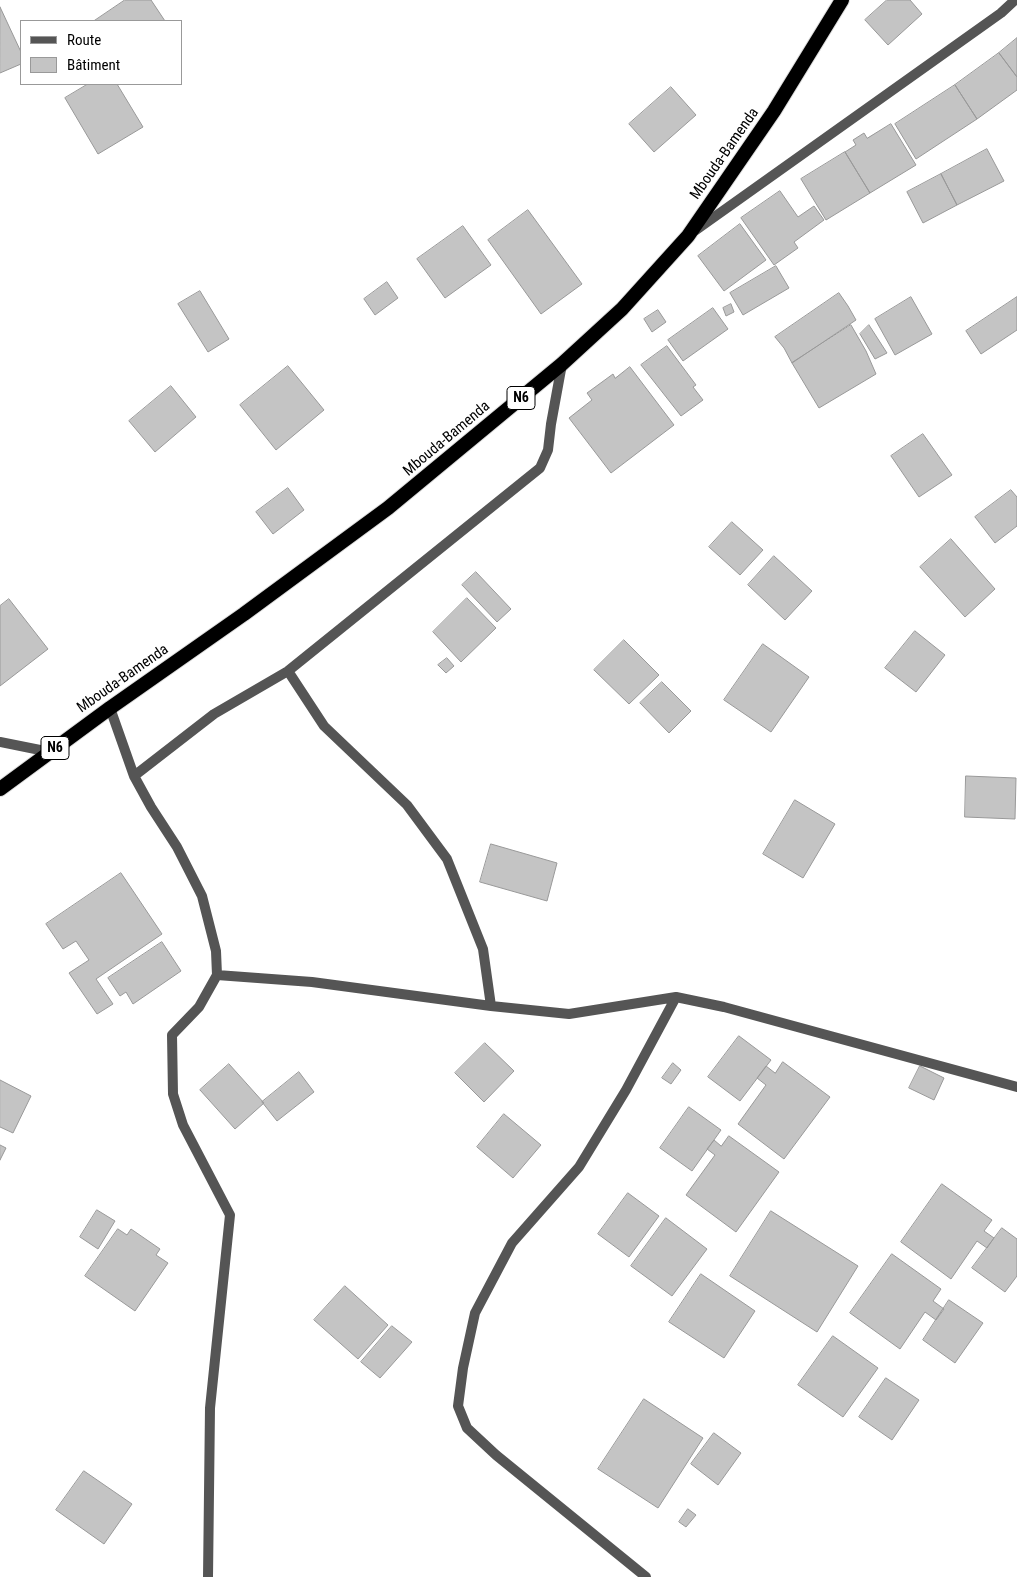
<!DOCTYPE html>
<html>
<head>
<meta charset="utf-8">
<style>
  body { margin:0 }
  #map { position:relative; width:1017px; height:1577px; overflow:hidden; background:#fff; font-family:"Roboto Condensed",sans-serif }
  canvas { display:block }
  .legend { position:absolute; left:20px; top:20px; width:162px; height:65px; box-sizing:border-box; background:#fff; border:1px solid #999; margin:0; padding:6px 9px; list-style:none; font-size:15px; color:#000 }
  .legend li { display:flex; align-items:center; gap:10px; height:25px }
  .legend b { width:25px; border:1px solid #999 }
</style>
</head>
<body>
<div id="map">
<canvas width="1017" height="1577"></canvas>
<ul class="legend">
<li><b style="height:6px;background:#555"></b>Route</li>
<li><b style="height:14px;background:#c4c4c4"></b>Bâtiment</li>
</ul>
</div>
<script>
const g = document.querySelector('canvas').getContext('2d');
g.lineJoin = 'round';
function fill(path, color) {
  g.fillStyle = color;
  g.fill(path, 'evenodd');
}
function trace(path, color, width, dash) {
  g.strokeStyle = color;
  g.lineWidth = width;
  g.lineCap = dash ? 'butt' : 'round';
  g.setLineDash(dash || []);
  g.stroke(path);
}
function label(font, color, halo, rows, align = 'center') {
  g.font = font + ' "Roboto Condensed",sans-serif';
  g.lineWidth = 4;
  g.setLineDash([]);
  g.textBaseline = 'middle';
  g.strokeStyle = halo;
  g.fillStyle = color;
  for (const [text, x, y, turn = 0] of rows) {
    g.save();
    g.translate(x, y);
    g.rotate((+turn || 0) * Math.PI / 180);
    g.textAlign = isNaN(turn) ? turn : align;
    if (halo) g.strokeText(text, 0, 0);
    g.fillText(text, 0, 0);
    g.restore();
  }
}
const building = new Path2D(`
  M125 0H151L165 21H94Z
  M887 0H910L922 14 888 45 865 20Z
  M0 7 21 52V64L0 73Z
  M1017 38V77L999 53Z
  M999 53 1017 77V90L977 119 955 85Z
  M88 84H117L143 127 98 154 65 98Z
  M955 85 977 119 916 159 895 124Z
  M671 87 696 115 654 152 629 124Z
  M891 124 916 165 870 193 845 152 856 145 853 140 864 133 867 138Z
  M987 149 1004 181 957 205 941 174Z
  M845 152 870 193 826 220 801 179Z
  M941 174 957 205 923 223 907 192Z
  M780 191 798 217 814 206 824 220 794 242 798 248 774 265 741 218Z
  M528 210 582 284 541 314 488 240Z
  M740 224 766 260 724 291 698 256Z
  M463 226 491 265 445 298 417 259Z
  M776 266 789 288 743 315 730 293Z
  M387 282 398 298 375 315 364 299Z
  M200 291 229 339 208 352 178 304Z
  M839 293 848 306 856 320 792 363 784 348 775 337Z
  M911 297 932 334 895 355 875 319Z
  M1017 297V330L981 354 966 331Z
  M731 304 734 312 726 316 723 308Z
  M713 308 728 329 683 361 668 340Z
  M658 310 666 322 652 332 644 319Z
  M851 325 866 351 876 374 819 408 792 363Z
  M869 325 887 353 875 359 860 334Z
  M667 346 696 385 693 387 703 400 681 416 641 365Z
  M288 366 324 410 276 450 240 405Z
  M630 367 674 425 611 473 569 418 592 400 587 393 613 374 615 378Z
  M171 386 196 417 155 452 129 421Z
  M923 434 952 475 919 497 891 456Z
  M288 488 304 510 273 534 256 512Z
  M1011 490 1017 497V526L995 543 975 517Z
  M732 522 763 550 740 575 709 547Z
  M951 539 995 589 965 617 920 567Z
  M774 556 812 591 785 620 748 585Z
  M476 572 511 609 497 622 462 585Z
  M467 598 496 628 461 662 433 632Z
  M9 599 48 649 0 686V606Z
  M915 631 945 655 916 692 885 668Z
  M624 640 659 675 629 704 594 670Z
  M763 644 809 677 771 732 724 700Z
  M447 658 454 666 446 673 438 665Z
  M662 682 691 711 669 733 640 703Z
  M966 776 1016 778 1015 819 965 817Z
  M795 800 835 824 803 878 763 854Z
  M491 844 557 863 547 901 480 882Z
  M121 873 162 934 96 979 113 1004 97 1014 69 973 89 960 76 941 63 949 46 924Z
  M162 942 181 971 133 1004 126 992 120 996 108 978Z
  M739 1036 771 1060 740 1101 708 1077Z
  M485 1043 514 1071 484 1102 455 1073Z
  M783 1062 830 1097 784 1159 738 1124 766 1085 757 1078 766 1066 775 1073Z
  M673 1063 681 1070 671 1084 662 1078Z
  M229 1064 264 1103 235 1129 200 1090Z
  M920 1066 944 1078 934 1100 909 1088Z
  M299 1072 314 1092 277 1121 262 1102Z
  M0 1080 31 1096 13 1133 0 1127Z
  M689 1107 721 1130 692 1171 660 1148Z
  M504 1114 541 1145 513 1178 477 1147Z
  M729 1136 779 1172 736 1232 686 1195 715 1155 707 1149 714 1140 721 1146Z
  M0 1145 6 1148 0 1160Z
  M942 1184 992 1220 984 1231 994 1238 987 1248 977 1241 951 1279 901 1242Z
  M628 1193 659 1216 629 1257 598 1234Z
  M97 1210 115 1221 98 1249 80 1237Z
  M771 1211 858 1266 817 1332 730 1276Z
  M666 1218 707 1249 672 1296 631 1266Z
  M1002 1228 1017 1239V1276L1005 1292 972 1268Z
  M118 1229 127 1235 131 1229 160 1249 156 1255 168 1263 135 1311 85 1276Z
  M892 1254 941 1289 933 1301 944 1309 936 1320 925 1312 900 1349 850 1313Z
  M701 1274 755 1311 724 1358 669 1322Z
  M345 1286 388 1325 358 1359 314 1320Z
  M949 1300 983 1323 955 1363 923 1340Z
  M392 1326 412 1342 380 1378 361 1362Z
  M833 1336 878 1368 843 1417 798 1385Z
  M886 1378 919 1400 892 1440 859 1417Z
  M644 1399 703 1438 658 1508 598 1469Z
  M714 1433 741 1453 718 1485 691 1464Z
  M84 1471 132 1504 104 1544 56 1510Z
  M688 1509 696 1515 686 1527 679 1522Z`);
const minor = new Path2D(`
  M696 230 1001 13 1015 0
  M288 671 324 726 407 805 447 859 483 949 491 1006
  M110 708 134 776 151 807 177 847 202 896 216 951 217 975 199 1007 172 1035 173 1094 183 1125 230 1215 210 1408 208 1577
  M0 742 50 752
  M134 776 214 714 288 671 540 468 548 450 551 424 562 364
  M217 975 312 982 491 1006 569 1014 676 997 724 1007 1017 1087
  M646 1577 496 1455 467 1428 458 1406 463 1368 475 1313 512 1243 579 1167 626 1090 676 997`);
const trunk = new Path2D(`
  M0 789 110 708 244 614 388 508 562 364 622 309 688 236 774 111 842 0`);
const shields = [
  [521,398,28],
  [55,748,28]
];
const shieldNames = [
  ["N6",521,398],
  ["N6",55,748]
];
const streetNames = [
  ["Mbouda-Bamenda",725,154,-55],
  ["Mbouda-Bamenda",447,439,-40],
  ["Mbouda-Bamenda",123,679,-35]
];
fill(building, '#c4c4c4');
trace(building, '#999', 1);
trace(trunk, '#dbdbdb', 16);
trace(minor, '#555', 10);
trace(trunk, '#000', 14);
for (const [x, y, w] of shields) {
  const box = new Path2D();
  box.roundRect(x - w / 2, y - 11.5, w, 23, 4);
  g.fillStyle = '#fff';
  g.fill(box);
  trace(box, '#000', 1);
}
label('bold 14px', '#000', null, shieldNames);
label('15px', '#000', '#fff', streetNames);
</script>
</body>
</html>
